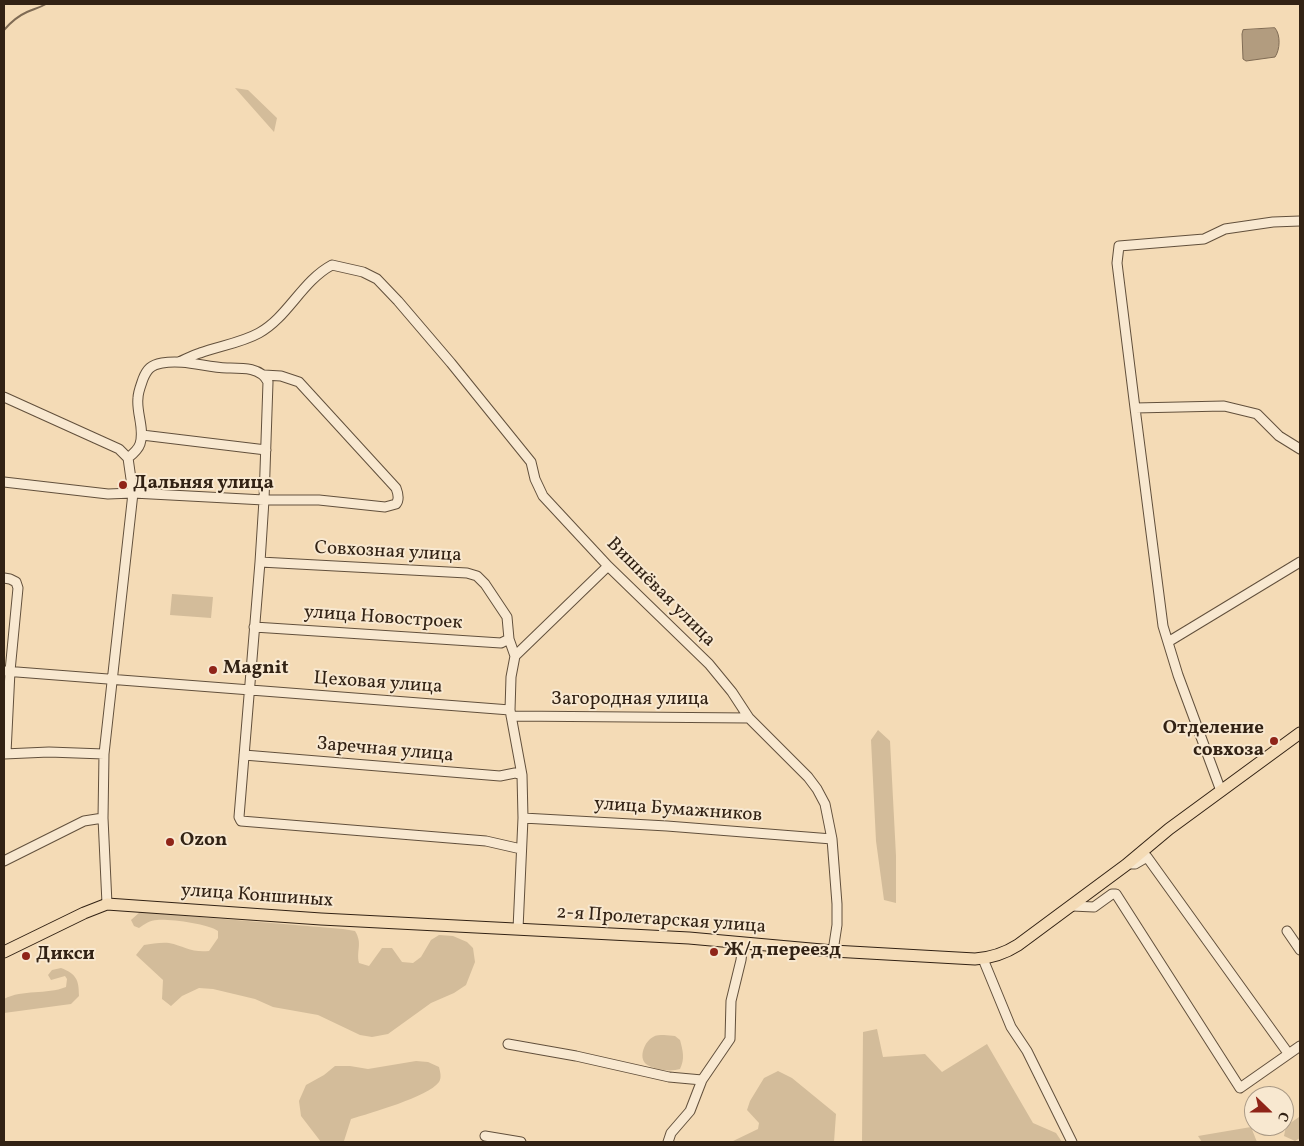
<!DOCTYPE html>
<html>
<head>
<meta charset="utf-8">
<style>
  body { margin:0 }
  #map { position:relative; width:1304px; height:1146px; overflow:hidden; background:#f4dbb6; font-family:Vollkorn,serif }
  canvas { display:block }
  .frame { position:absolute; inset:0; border:5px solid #322214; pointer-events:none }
  .north { position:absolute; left:1244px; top:1086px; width:50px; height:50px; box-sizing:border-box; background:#f8e8d0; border:1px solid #a99985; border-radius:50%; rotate:112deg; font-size:14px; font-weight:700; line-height:20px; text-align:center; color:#322214 }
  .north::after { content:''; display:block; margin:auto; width:18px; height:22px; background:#8f2418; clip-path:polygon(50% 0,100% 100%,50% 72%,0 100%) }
</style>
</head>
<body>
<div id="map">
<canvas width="1304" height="1146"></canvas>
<div class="frame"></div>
<div class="north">С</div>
</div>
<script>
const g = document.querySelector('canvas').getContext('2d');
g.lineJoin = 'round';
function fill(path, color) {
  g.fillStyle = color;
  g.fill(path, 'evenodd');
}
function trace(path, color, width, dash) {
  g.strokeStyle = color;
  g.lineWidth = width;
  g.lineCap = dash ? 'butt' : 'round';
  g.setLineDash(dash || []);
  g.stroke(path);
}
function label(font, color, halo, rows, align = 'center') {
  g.font = font + ' Vollkorn,serif';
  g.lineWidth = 4;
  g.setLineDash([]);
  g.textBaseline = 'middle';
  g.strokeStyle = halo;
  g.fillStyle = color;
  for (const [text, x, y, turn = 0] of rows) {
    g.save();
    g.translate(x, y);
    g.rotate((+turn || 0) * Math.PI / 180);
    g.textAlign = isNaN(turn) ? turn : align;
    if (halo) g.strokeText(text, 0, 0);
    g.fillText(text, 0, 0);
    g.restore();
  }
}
const green = new Path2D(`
  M235 88 248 90 277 118 274 132Z
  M172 594 213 597 211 618 170 615Z
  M878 730 890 741 896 856V903L884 900 876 841 871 740Z
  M140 912 343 929 355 931C363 944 356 950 359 963L369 966 382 948H392L402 962 413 963 421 957 431 940 439 935 453 936 467 942 473 948 475 962 466 985 454 993 431 1003 388 1034 372 1037 360 1035 318 1015 273 1007 255 999 213 989 199 988 182 996 171 1006 162 999 163 980 136 955 144 945C152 944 161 942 169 943 184 946 192 953 209 951L218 938V931C208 924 171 919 157 920 150 920 145 924 139 928L134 926 131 920Z
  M61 968C76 974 79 979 79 996L71 1004 4 1013V999C23 989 46 995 66 987L67 979 65 976 51 980 48 975 52 970Z
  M877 1029 883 1057 925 1054 942 1072 987 1044 1033 1123 1056 1133 1062 1142H862L863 1032Z
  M664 1035 675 1036 680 1040C683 1051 685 1059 680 1069 671 1072 654 1070 646 1064 638 1057 645 1041 653 1037 656 1035 660 1035 664 1035Z
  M416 1061 428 1062 439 1067C440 1071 442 1078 439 1082 428 1097 370 1113 351 1119L344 1141 321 1142 301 1116 299 1101 306 1085 324 1075 335 1066H350L368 1069Z
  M778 1071 792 1078 836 1114 834 1142H731L758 1129 759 1123 747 1110 750 1101 764 1078Z
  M1299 1117H1300V1138L1295 1141 1284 1136 1286 1126Z
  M1251 1127 1257 1142H1202L1198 1136Z`);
const water = new Path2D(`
  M1275 28C1281 35 1280 50 1275 57L1246 61 1243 59 1242 34 1243 30Z`);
const stream = new Path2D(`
  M4 30C10 23 18 16 27 12 34 9 39 8 46 4`);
const minor = new Path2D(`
  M179 362C186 359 193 355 200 353 219 346 241 343 259 333 288 317 302 281 332 265L363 272 377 279 398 301 451 363 531 462 535 479 543 496 608 566 709 664 732 692 749 718 808 777 817 789 825 804 832 839 837 904V925L833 951
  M4 397 119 449 128 458 133 493 104 754 103 818 107 904
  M1135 408 1117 263 1119 246 1204 239 1225 229 1273 222 1300 221
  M142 435 266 450
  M128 458C133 454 138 450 140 444 145 429 136 412 138 398 138 392 141 385 143 379 147 369 151 365 162 363 183 359 205 367 227 368 241 368 261 367 268 382L264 500 260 562 239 817 241 821 486 841 521 849
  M4 482 108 494 133 493 264 500H319L385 507 396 504C400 499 398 493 396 488L299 382 281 376 264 375
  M260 562 467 573 477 576 485 584 507 617 509 639 515 656 511 677 510 710 522 775 523 818 518 929
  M4 578 10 579 16 582 18 588 10 671 6 753
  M254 627 501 643 509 639
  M1168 642 1300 562
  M515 656 608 566
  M4 671 510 710
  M511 716 749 718
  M4 754 49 752 104 754
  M244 755 500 776 515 773 522 775
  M1221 791 1178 675 1163 626 1135 408 1224 406 1257 414 1279 436 1300 449
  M523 818 667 826 832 839
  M4 861 84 821 103 818
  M1131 864H1135L1147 857 1288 1053
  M1072 906 1094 907 1112 894H1116L1240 1088 1300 1046
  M1287 931 1300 950
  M983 959 1011 1027 1027 1051 1072 1142
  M508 1044 576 1056 669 1077 702 1080
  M485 1136 521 1142
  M668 1142 671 1133 690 1111 702 1080 730 1039 731 1001 741 960 743 943`);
const major = new Path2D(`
  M4 952 84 913 107 904 321 919 689 938 833 951 975 959C991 958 1004 954 1018 945L1126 865 1169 829 1300 733`);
const markers = [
  [123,485,5,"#8f2418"],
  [213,670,5,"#8f2418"],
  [1274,741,5,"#8f2418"],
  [170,842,5,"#8f2418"],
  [714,952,5,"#8f2418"],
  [26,956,5,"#8f2418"]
];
const poiNames = [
  ["Дальняя улица",133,485],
  ["Magnit",223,670],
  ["Отделение",1264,730,"right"],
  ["совхоза",1264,752,"right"],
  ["Ozon",180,842],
  ["Ж/д переезд",724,952],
  ["Дикси",36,956]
];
const streetNames = [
  ["Совхозная улица",388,553,3],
  ["Вишнёвая улица",660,593,45],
  ["улица Новостроек",383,619,4],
  ["Цеховая улица",378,684,4],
  ["Загородная улица",630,701],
  ["Заречная улица",385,751,5],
  ["улица Бумажников",678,811,4],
  ["улица Коншиных",257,897,4],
  ["2-я Пролетарская улица",661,921,4]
];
fill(green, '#d3bc9a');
fill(water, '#b29c7f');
trace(water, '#7f6b54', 1);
trace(stream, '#7f6b54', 2);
trace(minor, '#62503c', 11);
trace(major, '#322214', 13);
trace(minor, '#f8e8d0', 9);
trace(major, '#f4dbb6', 11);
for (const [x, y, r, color] of markers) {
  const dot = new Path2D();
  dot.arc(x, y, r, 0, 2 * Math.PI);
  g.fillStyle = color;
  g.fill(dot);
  trace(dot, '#f8e8d0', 2);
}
label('bold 19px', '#322214', '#f8e8d0', poiNames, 'left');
label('19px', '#322214', '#f8e8d0', streetNames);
</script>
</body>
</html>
